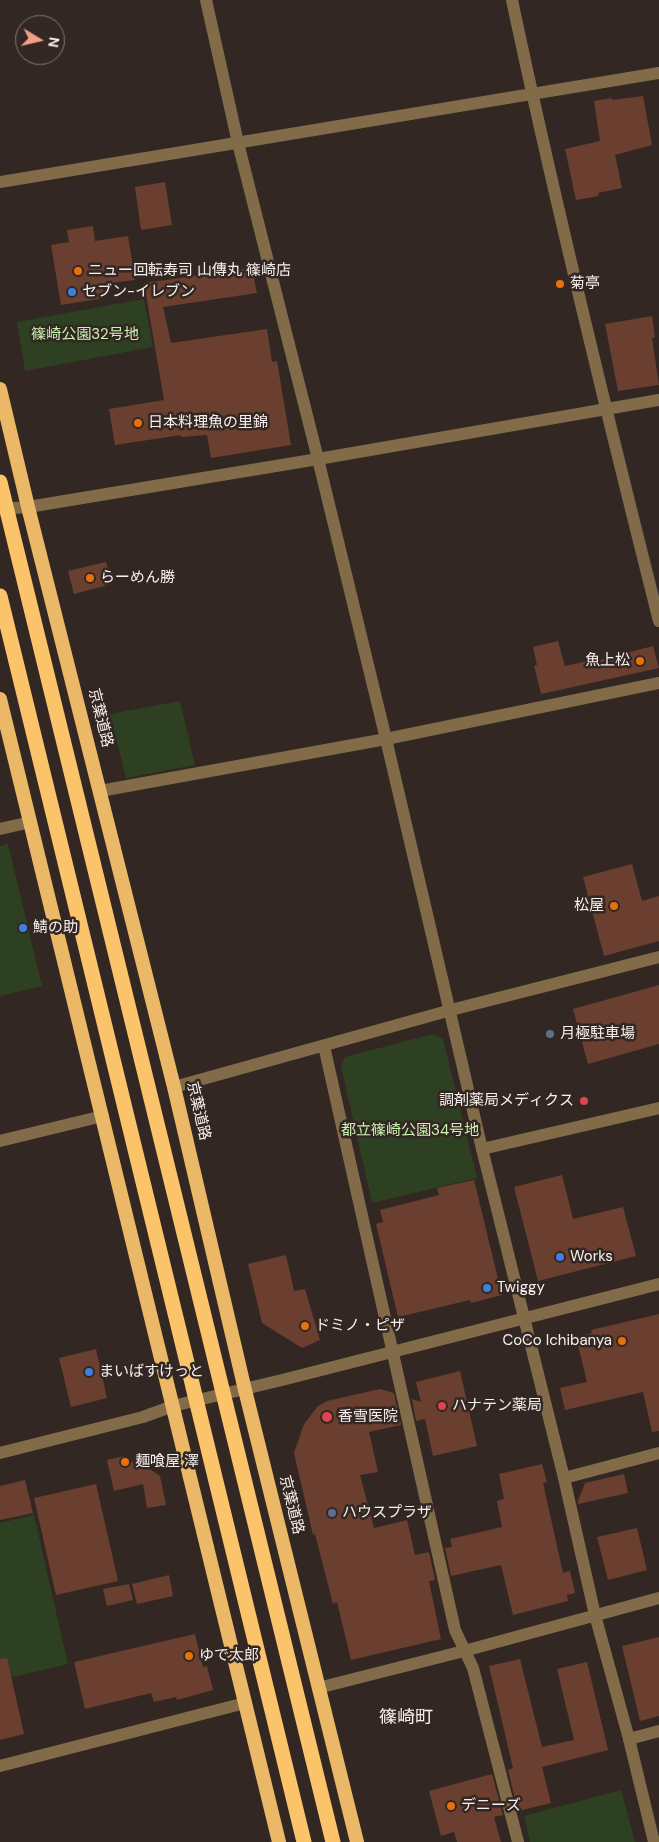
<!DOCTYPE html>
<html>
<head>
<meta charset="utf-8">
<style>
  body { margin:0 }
  #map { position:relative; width:659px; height:1842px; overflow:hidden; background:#332723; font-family:"DM Sans",sans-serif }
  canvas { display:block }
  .north { position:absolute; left:15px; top:15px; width:50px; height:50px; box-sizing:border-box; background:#332723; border:1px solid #827774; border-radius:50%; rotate:99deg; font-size:14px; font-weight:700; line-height:20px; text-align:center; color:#f8f0ed }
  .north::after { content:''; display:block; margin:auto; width:18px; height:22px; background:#f39f84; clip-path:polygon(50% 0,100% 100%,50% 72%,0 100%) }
</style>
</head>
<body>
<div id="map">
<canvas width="659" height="1842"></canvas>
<div class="north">N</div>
</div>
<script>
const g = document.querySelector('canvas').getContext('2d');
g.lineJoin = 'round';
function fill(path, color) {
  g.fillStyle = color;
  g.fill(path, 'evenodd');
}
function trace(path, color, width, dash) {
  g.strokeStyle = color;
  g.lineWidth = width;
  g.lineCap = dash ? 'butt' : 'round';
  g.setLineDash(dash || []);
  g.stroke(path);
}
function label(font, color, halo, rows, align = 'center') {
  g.font = font + ' "DM Sans","Noto Sans JP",sans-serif';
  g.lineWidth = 5;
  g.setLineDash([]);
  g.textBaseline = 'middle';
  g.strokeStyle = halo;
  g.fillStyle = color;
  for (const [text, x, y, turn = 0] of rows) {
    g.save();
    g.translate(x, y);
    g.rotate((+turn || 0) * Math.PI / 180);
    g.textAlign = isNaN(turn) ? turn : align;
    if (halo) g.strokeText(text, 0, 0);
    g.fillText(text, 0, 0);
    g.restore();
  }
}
const green = new Path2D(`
  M144 299 153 347 25 371 17 322Z
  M180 701 195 765 126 778 110 714Z
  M8 844 42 986 0 996V846Z
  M433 1034 443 1039 477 1178 372 1203 341 1066 345 1057Z
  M34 1515 68 1664 0 1680V1523Z
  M621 1790 635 1842H530L524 1816Z`);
const building = new Path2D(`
  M643 96 652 145 615 155 622 188 598 193 599 196 576 200 565 149 600 141 594 101 612 98V100Z
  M165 182 172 225 141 230 135 187Z
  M93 226 95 241 128 236 135 280 102 284 105 298 61 305 51 245 69 242 67 230Z
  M252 268 257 293 163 307 171 343 267 329 272 362 277 361 291 445 211 458 207 435 181 437V435L115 445 109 409 164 400 144 283Z
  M652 316 655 337 652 338 659 385 618 391 605 324Z
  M106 562 112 584 74 594 68 571Z
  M558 641 565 666 592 660V662L653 646 659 668 541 694 534 666 537 665 533 647Z
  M632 864 642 901 659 896V941L604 956 583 877Z
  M659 985V1044L588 1064 573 1009Z
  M562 1175 573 1219 623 1207 636 1256 538 1281 514 1187Z
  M474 1180 502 1295 471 1303 470 1300 398 1317 376 1224 383 1222 380 1210 439 1195 437 1188Z
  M286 1255 294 1291 305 1289 320 1340 302 1348 262 1323 248 1264Z
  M659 1314V1431L652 1432 643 1392 565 1410 560 1388 587 1382 576 1337 592 1333 591 1330Z
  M96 1349 107 1398 71 1407 59 1358Z
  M460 1371 477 1446 433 1456 425 1419 416 1421 412 1399 421 1402 416 1382Z
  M380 1389 394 1393 401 1425 369 1432 378 1472 360 1475 374 1528 407 1520 415 1555 429 1552 435 1580 429 1581 441 1639 351 1660 337 1602 333 1604 315 1534 313 1535 294 1453 304 1424 318 1406 327 1401Z
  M124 1456 139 1467 138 1461 160 1476 166 1505 147 1508 143 1484 114 1491 107 1460Z
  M542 1464 547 1482 543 1483 563 1573 570 1571 575 1593 567 1595 568 1601 513 1615 501 1565 451 1576 445 1548 452 1547 450 1539 502 1527 497 1501 504 1499 499 1474Z
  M624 1474 628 1493 578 1504V1501L585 1483Z
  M25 1480 33 1513 0 1520V1486Z
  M96 1484 118 1581 56 1595 34 1498Z
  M637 1528 647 1570 608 1580 597 1537Z
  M169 1575 173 1596 137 1604 132 1584Z
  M129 1584 133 1600 107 1606 103 1589Z
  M195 1634 203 1667 207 1666 213 1690 177 1700 176 1697 154 1702 151 1693 85 1709 74 1662Z
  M659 1637V1716L640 1721 622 1646Z
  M7 1658 24 1734 0 1740V1659Z
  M520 1659 542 1747 574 1740 557 1669 587 1662 608 1750 542 1767 551 1803 518 1811 508 1770 513 1768 489 1666Z
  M492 1774 503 1815 494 1817 501 1842H457L454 1832 441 1836 429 1791Z`);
const minor = new Path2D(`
  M512 0C556 208 607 415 659 621
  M0 182 659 73
  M0 509 28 507 318 459 659 400
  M100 791 386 739 659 683
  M0 829 31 822
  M324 1046 455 1630 473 1668 518 1842
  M174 1087 451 1010 659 957
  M0 1141 103 1116
  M482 1149 659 1108
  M564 1478 659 1453
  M318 1688 464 1651 659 1598
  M629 1739 659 1731
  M0 1766 245 1703`);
const tertiary = new Path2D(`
  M206 0 238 143 318 459 386 739 482 1149 564 1478 595 1615 629 1739 654 1842
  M0 1453 143 1417 173 1406 282 1380 659 1284`);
const trunk = new Path2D(`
  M0 389 28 507 174 1087 245 1390 357 1842
  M0 699 279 1842`);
const motorwayBridge = new Path2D(`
  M0 482 333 1842
  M0 596 304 1842`);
const markers = [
  [78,271,5,"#e8710a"],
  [560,284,5,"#e8710a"],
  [72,292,5,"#3f7fe0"],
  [138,423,5,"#e8710a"],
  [90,578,5,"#e8710a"],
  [640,661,5,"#e8710a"],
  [614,906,5,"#e8710a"],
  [23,928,5,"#3f7fe0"],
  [550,1034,5,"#5c6f8a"],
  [584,1101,5,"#e0444e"],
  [560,1257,5,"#3f7fe0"],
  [487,1288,5,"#3f7fe0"],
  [305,1326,5,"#e8710a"],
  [622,1341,5,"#e8710a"],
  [89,1372,5,"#3f7fe0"],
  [442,1406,5,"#e0444e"],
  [327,1417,6,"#e0444e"],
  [125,1462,5,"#e8710a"],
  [332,1513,5,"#5c6f8a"],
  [189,1656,5,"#e8710a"],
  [451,1806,5,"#e8710a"]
];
const poiNames = [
  ["ニュー回転寿司 山傳丸 篠崎店",88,271],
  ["菊亭",570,284],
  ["セブン-イレブン",82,292],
  ["日本料理魚の里錦",148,423],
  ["らーめん勝",100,578],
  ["魚上松",630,661,"right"],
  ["松屋",604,906,"right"],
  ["鯖の助",33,928],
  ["月極駐車場",560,1034],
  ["調剤薬局メディクス",574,1101,"right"],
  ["Works",570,1257],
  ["Twiggy",497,1288],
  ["ドミノ・ピザ",315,1326],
  ["CoCo Ichibanya",612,1341,"right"],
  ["まいばすけっと",99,1372],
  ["ハナテン薬局",452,1406],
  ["香雪医院",338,1417],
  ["麺喰屋 澤",135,1462],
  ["ハウスプラザ",342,1513],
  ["ゆで太郎",199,1656],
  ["デニーズ",461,1806]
];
const parkNames = [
  ["篠崎公園32号地",85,335],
  ["都立篠崎公園34号地",410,1131]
];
const streetNames = [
  ["京葉道路",100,718,76],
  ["京葉道路",198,1111,77],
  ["京葉道路",291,1505,76]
];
const quarterNames = [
  ["篠崎町",406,1718]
];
fill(green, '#2d4021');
fill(building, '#6a3f30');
trace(minor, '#816b49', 12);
trace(tertiary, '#816b49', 12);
trace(trunk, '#eab866', 14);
trace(motorwayBridge, '#fcc46a', 15);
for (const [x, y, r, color] of markers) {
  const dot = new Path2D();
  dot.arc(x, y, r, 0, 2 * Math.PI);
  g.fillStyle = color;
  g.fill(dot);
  trace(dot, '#332723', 2);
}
label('15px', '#f8f0ed', '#332723', poiNames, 'left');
label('15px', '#caf2b1', '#332723', parkNames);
label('15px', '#f8f0ed', '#332723', streetNames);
label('18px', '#f8f0ed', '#332723', quarterNames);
</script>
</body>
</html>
